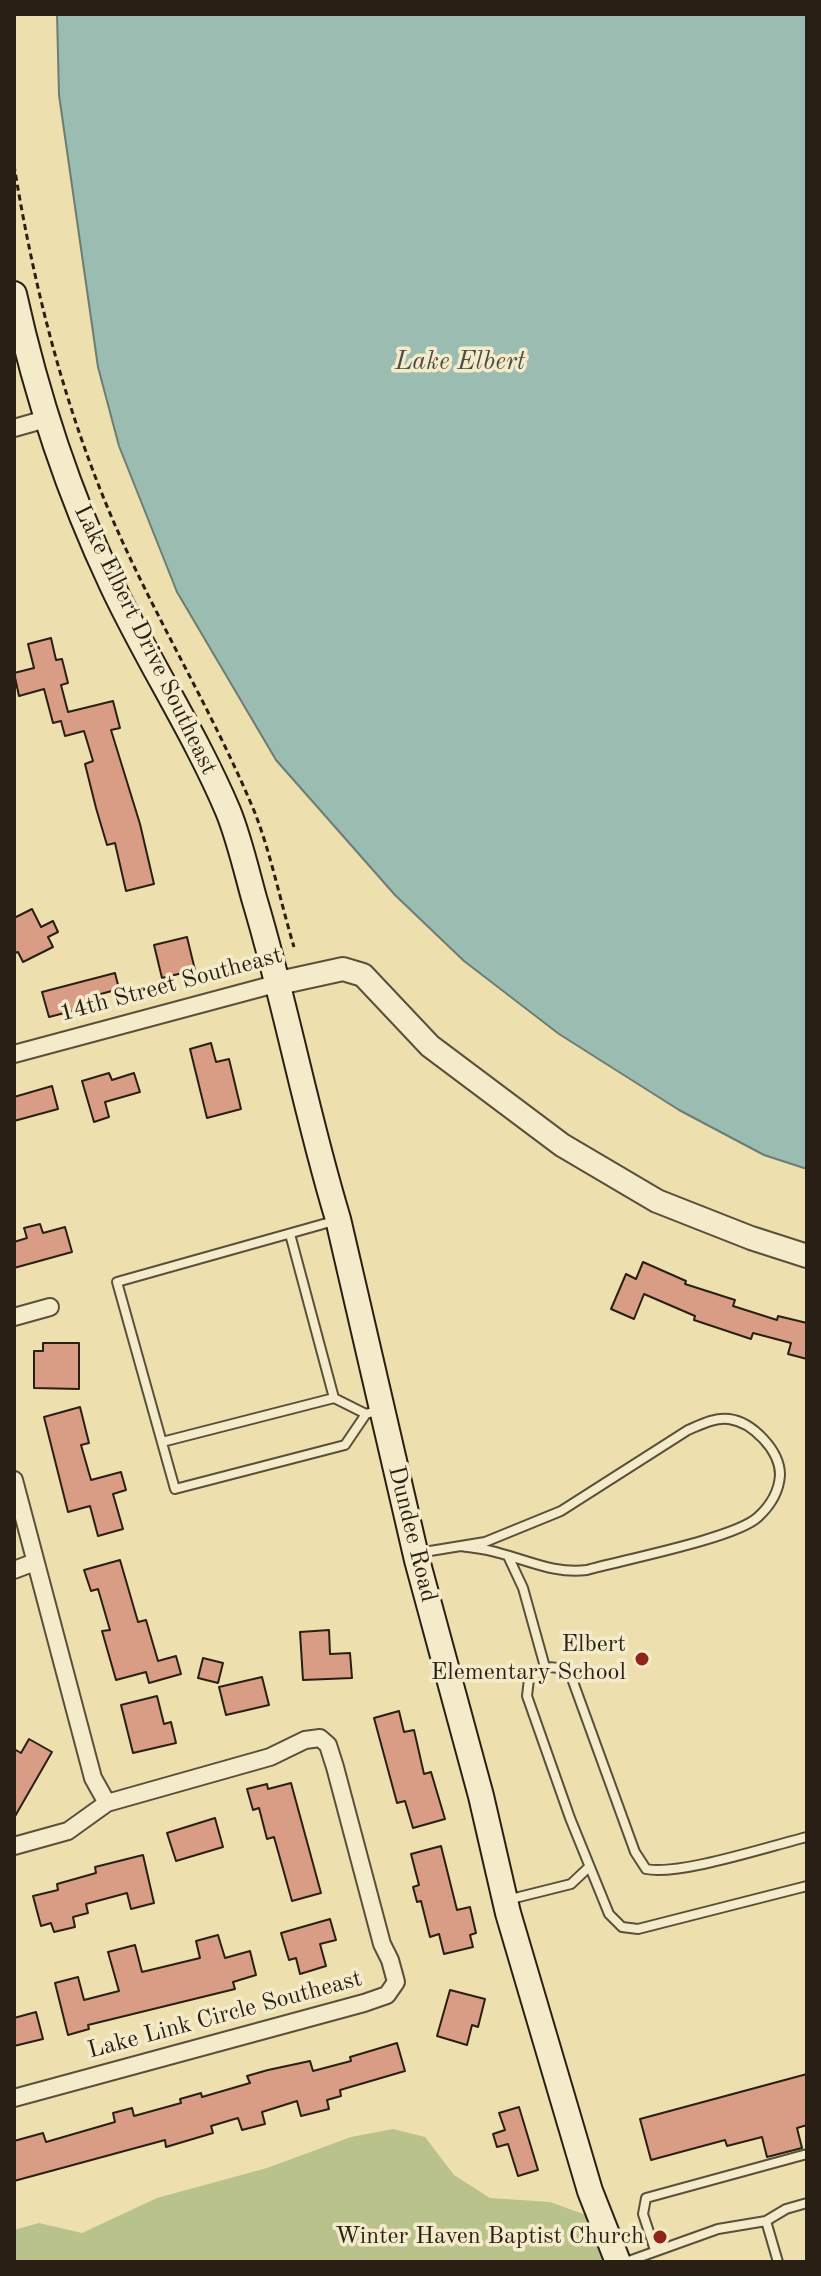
<!DOCTYPE html>
<html>
<head>
<meta charset="utf-8">
<style>
  body { margin:0 }
  #map { position:relative; width:821px; height:2276px; overflow:hidden; background:#eee0ae; font-family:"Old Standard TT",serif }
  canvas { display:block }
  .frame { position:absolute; inset:0; border:16px solid #291f15; pointer-events:none }
</style>
</head>
<body>
<div id="map">
<canvas width="821" height="2276"></canvas>
<div class="frame"></div>
</div>
<script>
const g = document.querySelector('canvas').getContext('2d');
g.lineJoin = 'round';
function fill(path, color) {
  g.fillStyle = color;
  g.fill(path, 'evenodd');
}
function trace(path, color, width, dash) {
  g.strokeStyle = color;
  g.lineWidth = width;
  g.lineCap = dash ? 'butt' : 'round';
  g.setLineDash(dash || []);
  g.stroke(path);
}
function label(font, color, halo, rows, align = 'center') {
  g.font = font + ' "Old Standard TT",serif';
  g.lineWidth = 7;
  g.setLineDash([]);
  g.textBaseline = 'middle';
  g.strokeStyle = halo;
  g.fillStyle = color;
  for (const [text, x, y, turn = 0] of rows) {
    g.save();
    g.translate(x, y);
    g.rotate((+turn || 0) * Math.PI / 180);
    g.textAlign = isNaN(turn) ? turn : align;
    if (halo) g.strokeText(text, 0, 0);
    g.fillText(text, 0, 0);
    g.restore();
  }
}
const green = new Path2D(`
  M393 2129 425 2137 454 2175 490 2198 550 2202 589 2216 607 2262H14V2230L39 2223 82 2233 157 2198 267 2168 351 2137Z`);
const water = new Path2D(`
  M57 14H807V1169L764 1155 679 1110 559 1034 464 961 395 895 276 760 177 592 119 446 98 367 59 95Z`);
const building = new Path2D(`
  M51 638 56 660 62 659 68 683 61 685 68 712 113 701 120 728 111 730 140 824 154 884 126 891 115 843 107 845 96 808 85 764 93 761 84 731 65 736 61 721 53 723 44 689 19 696 14 673 34 668 28 644Z
  M32 909 41 927 53 921 58 932 48 937 53 947 23 962 18 952 15 953 14 950V918Z
  M187 937 195 970 162 978 154 945Z
  M115 973 119 989 86 998 88 1007 49 1017 42 992Z
  M211 1043 216 1062 229 1059 241 1109 207 1118 190 1049Z
  M109 1073 112 1080 134 1073 140 1092 105 1102 109 1117 94 1122 82 1081Z
  M52 1086 58 1109 14 1121V1097Z
  M40 1224 43 1233 65 1227 72 1252 14 1268V1242L27 1238 24 1228Z
  M643 1262 686 1281 685 1284 735 1300 733 1306 777 1320 778 1316 807 1323V1359L788 1354 791 1343 753 1333 751 1339 694 1320 695 1316 644 1294 634 1319 611 1309 626 1274 636 1279Z
  M43 1343H79V1389L34 1388V1351H43Z
  M80 1407 89 1443 81 1445 91 1480 121 1472 126 1490 113 1494 123 1529 98 1536 90 1506 68 1512 44 1417Z
  M120 1560 138 1622 146 1620 158 1661 176 1656 181 1674 149 1683 146 1672 116 1680 102 1631 110 1630 98 1589 91 1591 84 1570Z
  M329 1630 330 1654 350 1653 352 1678 303 1680 300 1632Z
  M203 1658 223 1663 218 1683 198 1678Z
  M262 1677 269 1705 226 1715 219 1687Z
  M157 1696 164 1724 171 1722 176 1743 133 1753 121 1705Z
  M399 1711 404 1732 414 1730 424 1774 431 1772 445 1819 413 1828 405 1801 397 1803 374 1718Z
  M29 1739 52 1752 14 1818V1749L21 1753Z
  M291 1783 321 1893 292 1901 274 1837 267 1839 259 1808 253 1810 247 1789 267 1784 268 1789Z
  M215 1818 223 1847 176 1861 167 1833Z
  M441 1846 457 1910 470 1907 476 1933 470 1935 473 1947 444 1954 439 1934 430 1937 421 1901 417 1902 413 1887 419 1885 411 1854Z
  M143 1855 154 1903 131 1909 127 1893 86 1904 88 1913 73 1917 75 1927 54 1932 51 1923 41 1926 33 1896 58 1890 57 1884 96 1873 95 1867Z
  M330 1919 336 1940 320 1944 326 1966 300 1974 296 1958 289 1960 281 1933Z
  M218 1935 225 1958 250 1951 256 1975 233 1982 235 1989 88 2025 89 2029 68 2035 55 1983 78 1977 84 2000 119 1991 108 1952 135 1945 142 1972 200 1958 196 1941Z
  M450 1990 485 1999 478 2027 472 2025 467 2045 437 2036Z
  M36 2012 43 2039 14 2046V2018Z
  M397 2043 405 2071 340 2090 341 2096 327 2100 329 2109 301 2116 297 2101 262 2112 265 2124 242 2130 238 2118 211 2126 213 2133 166 2147 165 2140 14 2181V2141L43 2133 46 2142 115 2122 113 2113 132 2108 134 2116 181 2103 180 2099 201 2093 202 2097 250 2083 247 2076 268 2070 310 2061 313 2071 351 2061 350 2057Z
  M807 2074V2125L797 2128 802 2148 767 2157 762 2137 727 2146 725 2140 651 2160 640 2119Z
  M519 2107 538 2170 518 2176 508 2144 497 2147 493 2134 505 2130 499 2113Z`);
const path = new Path2D(`
  M14 165C34 288 65 410 115 525 158 623 214 714 255 813 271 854 281 904 294 947`);
const service = new Path2D(`
  M334 1221 117 1282 175 1489 345 1445 366 1414 379 1410
  M290 1234 334 1398
  M162 1442 334 1398 366 1414
  M418 1553 485 1542 561 1511 688 1430C700 1425 715 1417 729 1419 752 1422 780 1450 780 1475 779 1491 770 1506 758 1517 736 1538 622 1560 587 1570 555 1574 530 1561 499 1553 487 1549 473 1548 461 1546
  M508 1556 523 1588 545 1667
  M807 1837C770 1846 679 1876 646 1869L635 1852 571 1676C553 1661 545 1667 529 1679L527 1696 570 1818 609 1914 622 1927 638 1929 807 1886
  M507 1900 571 1884 589 1867
  M766 2221 786 2209 807 2203
  M655 2250 643 2214 646 2198 807 2154
  M626 2262 718 2229 766 2221 778 2262`);
const minor = new Path2D(`
  M14 428 46 419
  M14 1054 279 983
  M14 1317 50 1307
  M14 1480 93 1778 107 1803
  M14 1570 35 1562
  M14 1846 68 1831 107 1803 270 1757 305 1740 320 1738 328 1745 335 1767 382 1944 390 1960 396 1982 387 1995 364 2003 14 2098`);
const tertiary = new Path2D(`
  M279 983 343 969 363 975 430 1046 562 1145 657 1201 751 1238 807 1256`);
const secondary = new Path2D(`
  M14 294C36 394 68 492 112 585 148 662 195 733 228 811 239 838 246 869 254 898 286 1004 306 1114 338 1219L417 1560 481 1796 508 1913 590 2191 618 2262`);
const markers = [
  [642,1659,8,"#8f2418"],
  [660,2237,8,"#8f2418"]
];
const streetNames = [
  ["Lake Elbert Drive Southeast",145,640,64],
  ["14th Street Southeast",171,985,-15],
  ["Dundee Road",412,1534,76],
  ["Lake Link Circle Southeast",225,2015,-15]
];
const poiNames = [
  ["Elbert",626,1645],
  ["Elementary School",626,1673],
  ["Winter Haven Baptist Church",644,2237]
];
const waterNames = [
  ["Lake Elbert",460,362]
];
fill(green, '#b8c28a');
fill(water, '#9bbcb1');
trace(water, '#6d7d73', 2);
fill(building, '#d99c85');
trace(building, '#291f15', 2);
trace(service, '#5a4f3b', 12);
trace(minor, '#5a4f3b', 20);
trace(tertiary, '#5a4f3b', 26);
trace(secondary, '#291f15', 28);
trace(path, '#291f15', 3, [6, 4]);
trace(service, '#f4ebca', 8);
trace(minor, '#f4ebca', 16);
trace(tertiary, '#f4ebca', 22);
trace(secondary, '#f4ebca', 24);
for (const [x, y, r, color] of markers) {
  const dot = new Path2D();
  dot.arc(x, y, r, 0, 2 * Math.PI);
  g.fillStyle = color;
  g.fill(dot);
  trace(dot, '#f4ebca', 3);
}
label('24px', '#291f15', '#f4ebca', streetNames);
label('24px', '#291f15', '#f4ebca', poiNames, 'right');
label('italic 26px', '#4b4e44', '#f4ebca', waterNames);
</script>
</body>
</html>
